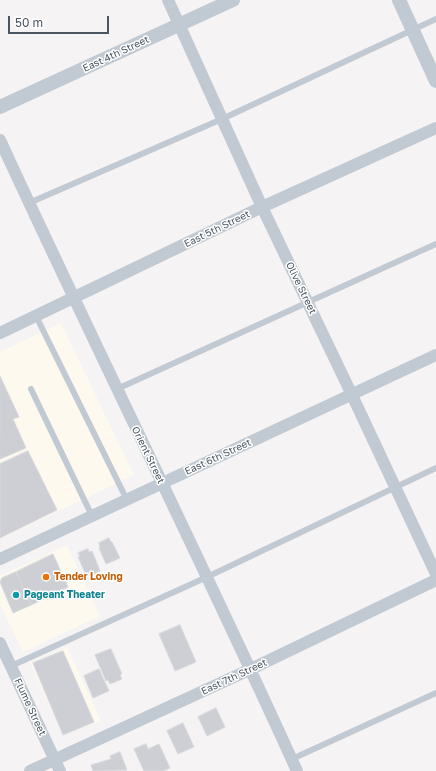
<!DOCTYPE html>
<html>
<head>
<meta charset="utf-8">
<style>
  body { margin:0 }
  #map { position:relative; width:436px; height:771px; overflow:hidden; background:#f5f3f3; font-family:"Golos Text",sans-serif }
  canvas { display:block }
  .scale { position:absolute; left:8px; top:16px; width:101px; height:18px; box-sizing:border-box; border:2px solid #4a5661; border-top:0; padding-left:5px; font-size:12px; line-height:14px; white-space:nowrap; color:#4a5661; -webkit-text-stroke:3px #fff; paint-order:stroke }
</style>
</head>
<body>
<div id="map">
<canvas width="436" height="771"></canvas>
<div class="scale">50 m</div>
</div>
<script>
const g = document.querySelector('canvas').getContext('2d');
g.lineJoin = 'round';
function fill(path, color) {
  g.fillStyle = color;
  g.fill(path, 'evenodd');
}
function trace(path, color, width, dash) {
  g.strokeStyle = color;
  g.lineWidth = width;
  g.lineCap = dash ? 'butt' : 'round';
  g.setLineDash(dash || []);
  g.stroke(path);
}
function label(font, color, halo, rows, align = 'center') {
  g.font = font + ' "Golos Text",sans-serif';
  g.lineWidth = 3;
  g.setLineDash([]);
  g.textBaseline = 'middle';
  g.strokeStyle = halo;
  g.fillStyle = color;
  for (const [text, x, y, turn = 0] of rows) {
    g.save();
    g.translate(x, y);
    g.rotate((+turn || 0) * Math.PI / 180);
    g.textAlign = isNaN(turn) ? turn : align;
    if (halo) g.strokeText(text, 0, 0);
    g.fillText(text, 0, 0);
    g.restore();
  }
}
const commercial = new Path2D(`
  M61 323 134 475 0 539V352Z
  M67 545 100 616 23 652 0 604V576Z
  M67 647 101 721 63 735 30 663Z`);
const building = new Path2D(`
  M0 376 19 417 13 419 26 448 0 459Z
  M28 451 57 510 0 538V464Z
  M109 538 111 542H112L120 558 106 564 99 548 100 547 99 543Z
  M88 549 89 552 92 551 100 571 87 577 78 557H80L78 553Z
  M53 554 68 587 31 605 16 572Z
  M16 572 31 605 13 613 0 582 2 578Z
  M180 625 196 662 175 671 159 634Z
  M111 649 122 674 120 675 122 679 110 684 108 680 106 681 95 655Z
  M63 651 94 722 63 735 33 663Z
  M99 669 109 691 93 698 84 676Z
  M216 708 225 727 207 736 198 717Z
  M183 723 194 747 178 754 167 731Z
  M146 744 148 749 159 744 170 768 163 771H144L134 749Z
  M120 752 127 770 93 771 91 765 111 759 110 756Z`);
const service = new Path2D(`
  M29 203 222 119 436 19
  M36 316 127 500
  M31 389 92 516
  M117 389 436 244
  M11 666 207 577 436 468
  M292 759 436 693`);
const minor = new Path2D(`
  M168 0 262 207 352 395 436 574
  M0 140C97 351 201 559 297 771
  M0 333 262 207 436 128
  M0 559 436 355
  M0 643 60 771
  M30 771 251 669 436 580`);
const tertiary = new Path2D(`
  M399 0 436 81
  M0 107 233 0`);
const markers = [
  [46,577,4,"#e8710a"],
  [16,595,4,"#0f9aa8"]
];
const streetNames = [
  ["East 4th Street",116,54,-25],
  ["East 5th Street",217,229,-26],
  ["Olive Street",301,288,64],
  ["Orient Street",148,455,64],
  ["East 6th Street",218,457,-25],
  ["East 7th Street",234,677,-25],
  ["Flume Street",30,707,65]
];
const foodNames = [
  ["Tender Loving",54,577]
];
const cultureNames = [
  ["Pageant Theater",24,595]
];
fill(commercial, '#fdf9ef');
fill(building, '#cdcfd5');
trace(building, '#d7d9de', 1);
trace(service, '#c1cad2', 6);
trace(minor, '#c1cad2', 12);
trace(tertiary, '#c1cad2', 14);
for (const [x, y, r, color] of markers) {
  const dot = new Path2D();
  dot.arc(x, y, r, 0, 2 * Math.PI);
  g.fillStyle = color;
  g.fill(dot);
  trace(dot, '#fff', 1.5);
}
label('10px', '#4a5661', '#fff', streetNames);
label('bold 10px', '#c56008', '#fff', foodNames, 'left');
label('bold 10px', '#0d838f', '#fff', cultureNames, 'left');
</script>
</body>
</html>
